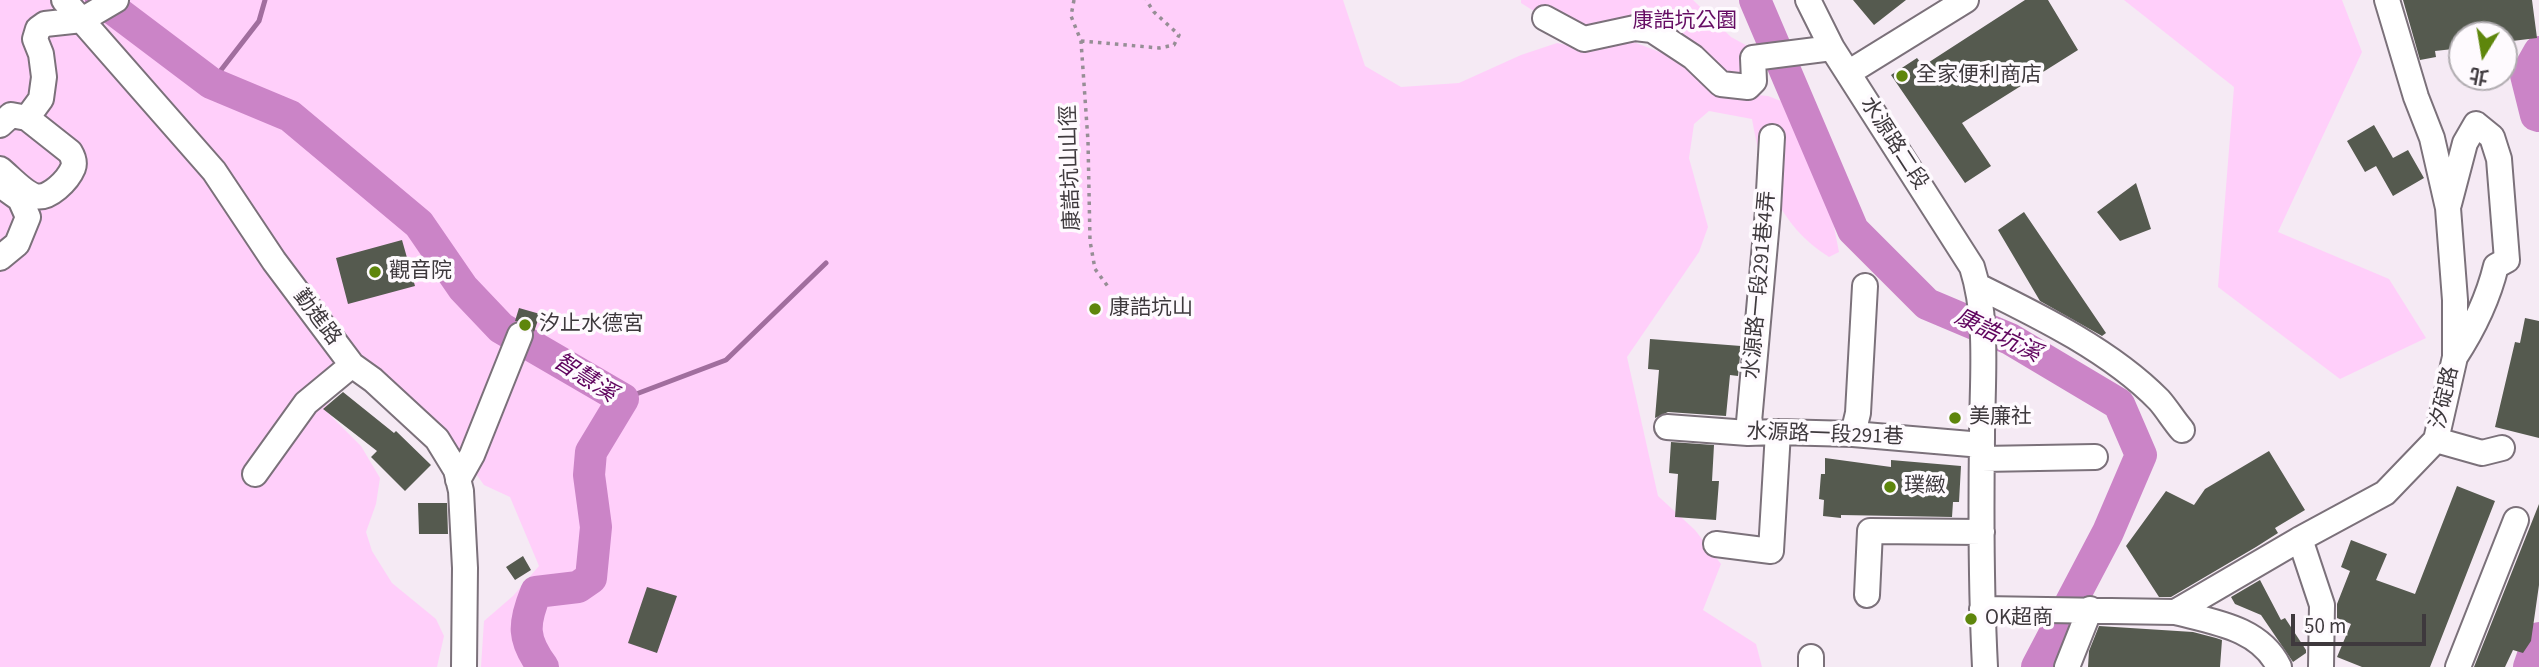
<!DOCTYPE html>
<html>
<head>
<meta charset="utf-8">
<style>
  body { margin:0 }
  #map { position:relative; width:2539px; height:667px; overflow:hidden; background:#f5eaf4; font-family:"Source Sans 3","Noto Sans TC",sans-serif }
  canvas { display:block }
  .north { position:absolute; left:2448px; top:21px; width:70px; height:70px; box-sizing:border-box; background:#fefafe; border:2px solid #b1adb1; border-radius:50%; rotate:191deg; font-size:19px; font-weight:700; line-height:28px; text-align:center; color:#3e393d }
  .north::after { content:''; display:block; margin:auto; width:24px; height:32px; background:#5e860c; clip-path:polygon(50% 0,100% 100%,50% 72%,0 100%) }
  .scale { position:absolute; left:2291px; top:614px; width:135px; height:32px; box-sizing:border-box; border:4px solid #3e393d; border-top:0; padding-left:9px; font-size:21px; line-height:24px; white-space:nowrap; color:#3e393d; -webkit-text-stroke:5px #fefafe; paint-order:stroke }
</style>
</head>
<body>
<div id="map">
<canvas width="2539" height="667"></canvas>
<div class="north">北</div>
<div class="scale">50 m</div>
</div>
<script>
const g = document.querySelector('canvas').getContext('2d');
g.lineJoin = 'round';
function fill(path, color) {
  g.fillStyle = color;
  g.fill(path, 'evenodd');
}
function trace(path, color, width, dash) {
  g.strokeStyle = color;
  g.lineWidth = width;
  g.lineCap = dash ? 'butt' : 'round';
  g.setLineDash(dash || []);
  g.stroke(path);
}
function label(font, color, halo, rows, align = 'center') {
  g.font = font + ' "Source Sans 3","Noto Sans TC",sans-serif';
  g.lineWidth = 7;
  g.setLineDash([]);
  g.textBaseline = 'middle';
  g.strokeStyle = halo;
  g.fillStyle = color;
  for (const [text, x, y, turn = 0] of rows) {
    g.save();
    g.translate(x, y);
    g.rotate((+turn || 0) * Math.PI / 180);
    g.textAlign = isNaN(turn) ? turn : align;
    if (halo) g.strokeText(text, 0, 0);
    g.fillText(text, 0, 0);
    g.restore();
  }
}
const green = new Path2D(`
  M0 0H1343L1365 66 1401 87 1459 83 1521 55 1557 43 1587 49 1631 41 1670 56 1726 92 1768 96 1781 101 1831 212 1839 252 1829 257C1778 225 1762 176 1752 119L1709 111 1694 124 1689 158 1708 227 1699 252 1627 357 1658 496 1695 530 1721 564 1703 610 1756 644 1762 667H481L484 621 513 596 539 566 510 497 484 485 450 438 365 362C352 380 337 392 324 409L361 446 380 478 376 504 366 532 372 551 392 583 436 619 444 636 437 667H0Z
  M1521 0H1693L1731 37 1753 49 1744 82 1720 79 1645 24 1584 39 1545 18 1521 3Z
  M2124 0H2342L2362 52 2278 232 2389 279 2426 338 2340 379 2218 287 2234 87Z`);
const stream = new Path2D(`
  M211 83 259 21 265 0
  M623 399 726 360 826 263`);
const river = new Path2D(`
  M101 0 211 83 290 116 419 224 463 288 501 328 623 399 591 452 589 475 596 527 591 578 578 587 536 592C523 624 522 639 543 667
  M1755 0 1853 230 1927 304 2010 339 2119 404 2141 455 2108 532 2037 667
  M2539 52 2526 75 2536 115 2539 116
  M2529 667 2539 638`);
const building = new Path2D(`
  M1853 0H1906L1874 25Z
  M2025 0H2048L2078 50 1962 123 1991 166 1965 183 1891 75 1917 58 1923 66Z
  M2403 0H2532L2537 38 2504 42V35H2462V48L2435 51 2436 57 2420 60Z
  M2374 125 2393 158 2408 150 2424 178 2393 196 2376 166 2365 172 2347 141Z
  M2136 183 2151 229 2120 241 2097 212Z
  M2024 212 2106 333 2102 336 2040 301 1998 230Z
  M402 240 415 286 348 304 336 258Z
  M519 308 540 314 534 332 526 322 515 321Z
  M2525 318 2539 321V438L2495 427 2515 342 2520 343Z
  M1650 339 1741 346 1738 376 1730 375 1726 416 1668 412 1655 418 1659 370 1648 369Z
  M343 392 394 433 396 431 431 465 405 491 371 457 377 451 323 409Z
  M1671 442 1714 445 1712 481H1719L1716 520 1675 517 1678 474 1669 473Z
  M2269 451 2305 510 2275 528 2278 533 2256 547 2171 597H2159L2126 546 2166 491 2194 505 2205 489Z
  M1825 458 1891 467V460L1961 466 1959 502H1953L1952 517 1841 515V518L1823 516 1824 500 1819 499 1821 474H1825Z
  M2457 486 2495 501 2430 667H2362L2337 657 2351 624 2337 618V604L2350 571 2341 567 2351 540 2387 554 2376 580 2415 594Z
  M418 503H447L448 534H419Z
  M2539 504V585L2531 641 2523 653 2513 650 2505 667H2474Z
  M523 556 531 570 515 580 506 567Z
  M2260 580 2281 620 2285 618 2306 650V653L2293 662 2261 615 2235 604 2231 597Z
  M647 587 677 596 657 653 628 643Z
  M2099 626 2193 632 2216 638 2222 640 2220 667H2088L2089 651Z`);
const path = new Path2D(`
  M1074 0 1071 16 1081 41 1088 141 1090 241 1095 269 1109 288
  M1081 41 1159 48 1174 45 1179 35 1154 12 1146 0`);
const minor = new Path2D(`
  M64 0 214 171 274 261 352 365 373 380 437 439 456 470 461 491 465 568 464 667
  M1808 0 1832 48 1972 267C1989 320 1982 381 1982 437 1981 513 1981 590 1985 667
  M1545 18 1584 39 1635 28 1652 30 1693 57 1721 84 1748 87 1754 81 1753 58 1832 48
  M1848 73 1966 0
  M27 118 41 99 44 77 41 54 35 39 38 29 45 24 82 20 116 0
  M0 125 11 115 27 118 70 152C73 157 75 163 73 168 68 180 49 200 35 196 24 193 10 177 0 169
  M2449 204 2465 143 2476 124 2492 137 2499 159 2507 260 2496 266C2488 299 2474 328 2455 357
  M0 258 17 244 28 217 20 199 6 189
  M1978 286C2039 316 2111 351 2159 400 2167 409 2174 421 2182 430
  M1667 427 1748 433 1778 432 1853 434 1982 445
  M1748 433 1768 210 1772 137
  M1853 434 1858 413 1865 286
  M2436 440 2482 453 2502 448
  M1982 459 2095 457
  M255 474 306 403 352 365
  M458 480 472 455 520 335
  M2300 539 2322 605 2321 667
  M1716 544 1771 551 1778 432
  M1867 595 1870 531 1982 532
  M1982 609 2175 612 2300 539 2385 493 2436 440 2455 357V300L2448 208 2432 138 2416 97 2387 0
  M2175 612C2214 622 2260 628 2279 667
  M1811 657V667
  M2067 667 2090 609
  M2458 667 2516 520`);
const markers = [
  [1902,76,7,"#5e860c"],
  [375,272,7,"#5e860c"],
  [1095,309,7,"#5e860c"],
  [525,325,7,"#5e860c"],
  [1955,418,7,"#5e860c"],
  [1890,487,7,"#5e860c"],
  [1971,619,7,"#5e860c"]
];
const parkNames = [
  ["康誥坑公園",1685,22]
];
const poiNames = [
  ["全家便利商店",1916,76],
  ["觀音院",389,272],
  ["康誥坑山",1109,309],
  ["汐止水德宮",539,325],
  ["美廉社",1969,418],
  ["璞緻",1904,487],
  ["OK超商",1985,619]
];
const streetNames = [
  ["水源路二段",1893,144,57],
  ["康誥坑山山徑",1072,168,-92],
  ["水源路一段291巷4弄",1761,285,-85],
  ["勤進路",316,318,53],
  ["汐碇路",2446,398,-77],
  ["水源路一段291巷",1825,436,2]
];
const waterNames = [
  ["康誥坑溪",1997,337,26],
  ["智慧溪",584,379,33]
];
fill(green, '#ffcffa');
trace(stream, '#a16e9e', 5);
trace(river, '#cb84c7', 32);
fill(building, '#555a4f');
trace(minor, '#7b717a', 28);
trace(path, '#968e95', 3.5, [3.5, 5]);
trace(minor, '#fff', 24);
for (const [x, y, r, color] of markers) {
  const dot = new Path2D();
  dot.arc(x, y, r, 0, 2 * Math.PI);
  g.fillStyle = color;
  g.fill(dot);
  trace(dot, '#fefafe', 2.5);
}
label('21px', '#650c63', '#fefafe', parkNames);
label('21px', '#3e393d', '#fefafe', poiNames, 'left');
label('21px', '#3e393d', '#fefafe', streetNames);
label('italic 23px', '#5f035d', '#fefafe', waterNames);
</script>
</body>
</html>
